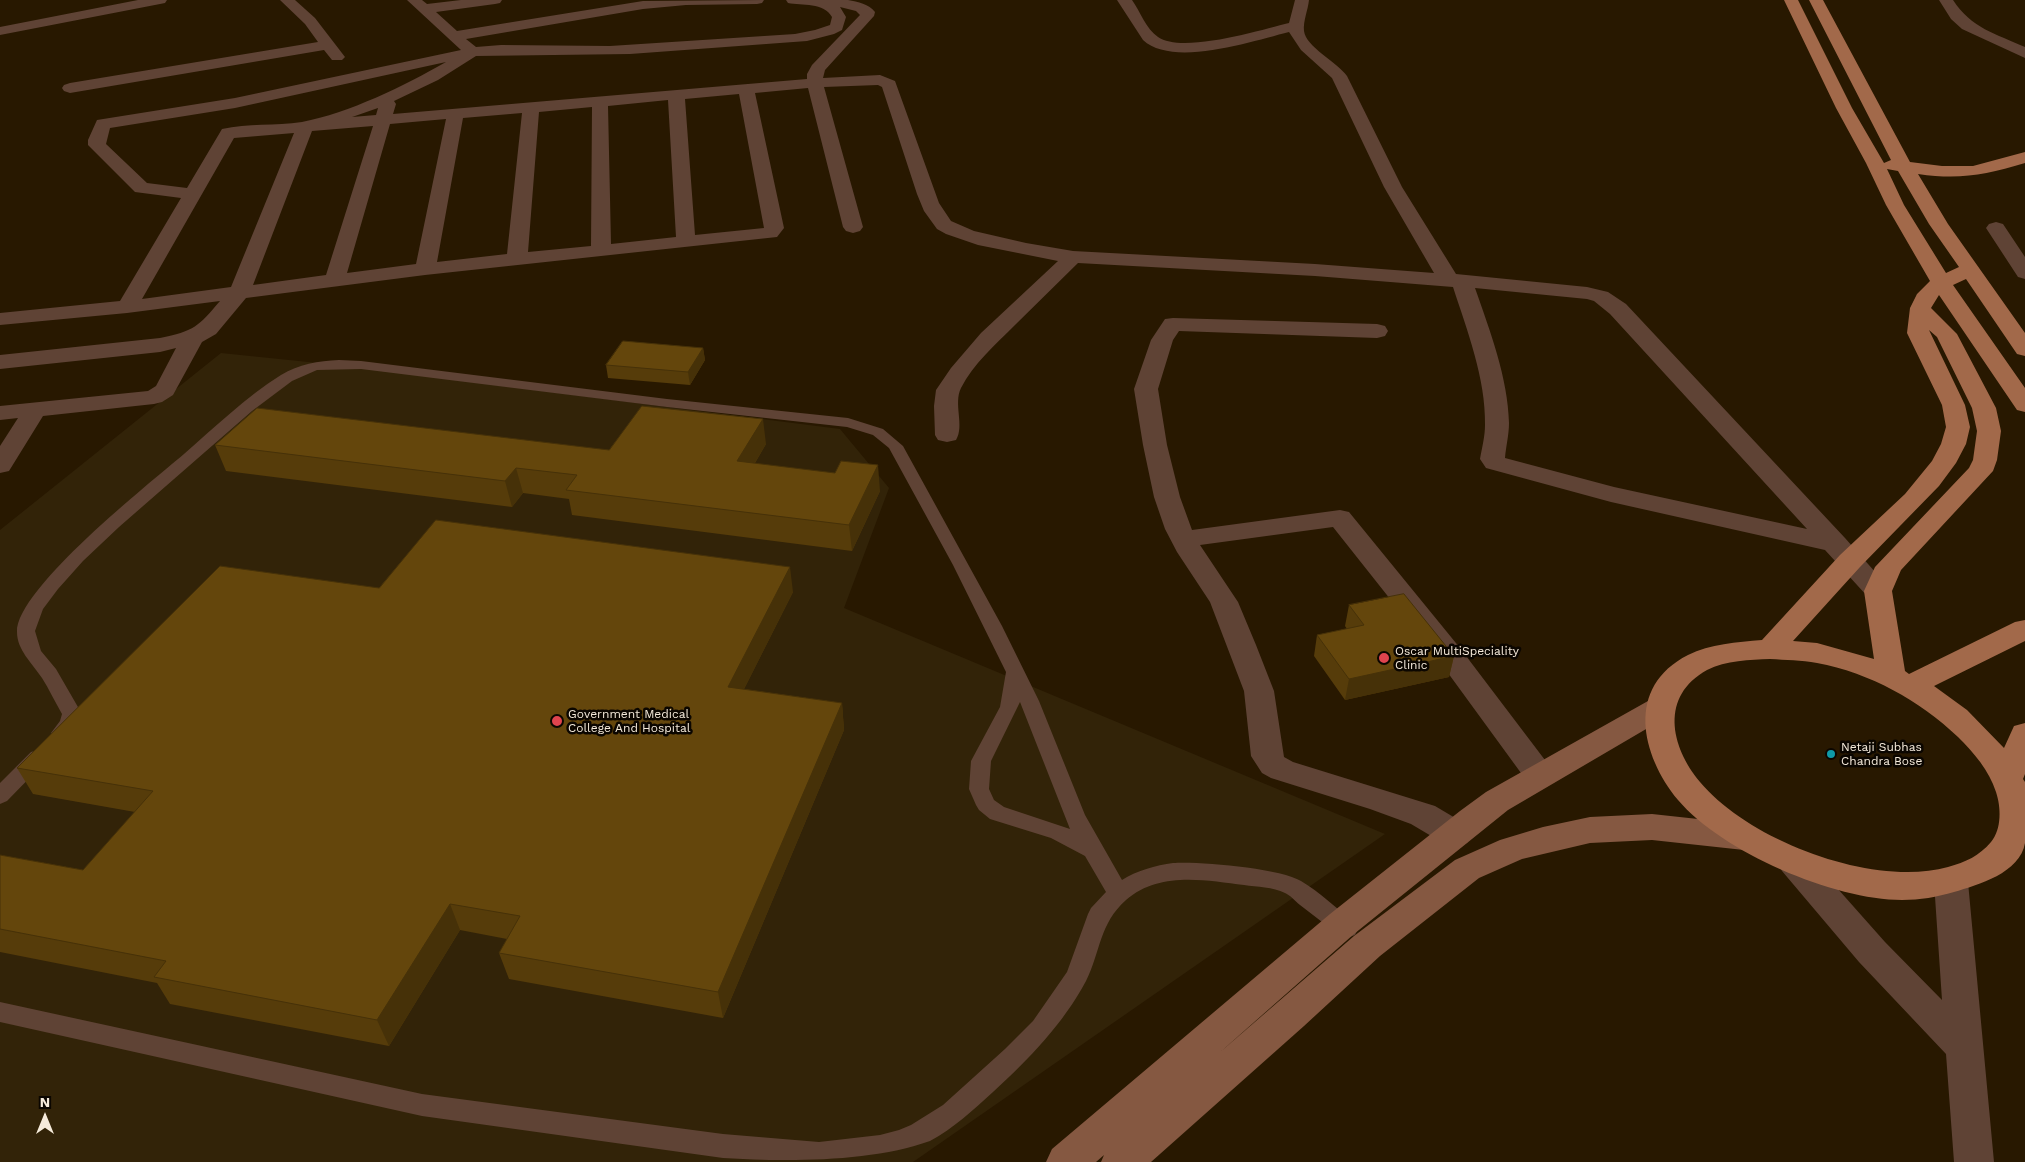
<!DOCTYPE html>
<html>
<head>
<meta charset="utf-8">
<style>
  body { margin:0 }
  #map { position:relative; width:2025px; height:1162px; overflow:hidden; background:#281800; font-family:"Work Sans",sans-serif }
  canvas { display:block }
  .north { position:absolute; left:20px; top:1092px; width:50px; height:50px; -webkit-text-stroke:4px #0b0600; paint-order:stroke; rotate:0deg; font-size:14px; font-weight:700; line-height:20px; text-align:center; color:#f5eada }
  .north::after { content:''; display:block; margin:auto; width:18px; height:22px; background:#f5eada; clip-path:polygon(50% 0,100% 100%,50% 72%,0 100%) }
</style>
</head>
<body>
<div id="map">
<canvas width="2025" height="1162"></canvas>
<div class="north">N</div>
</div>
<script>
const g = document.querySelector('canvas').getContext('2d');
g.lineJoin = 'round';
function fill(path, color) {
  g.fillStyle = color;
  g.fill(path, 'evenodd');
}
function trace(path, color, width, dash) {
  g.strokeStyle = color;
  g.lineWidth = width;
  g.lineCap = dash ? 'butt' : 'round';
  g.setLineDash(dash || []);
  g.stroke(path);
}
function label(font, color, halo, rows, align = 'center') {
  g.font = font + ' "Work Sans",sans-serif';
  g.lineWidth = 5;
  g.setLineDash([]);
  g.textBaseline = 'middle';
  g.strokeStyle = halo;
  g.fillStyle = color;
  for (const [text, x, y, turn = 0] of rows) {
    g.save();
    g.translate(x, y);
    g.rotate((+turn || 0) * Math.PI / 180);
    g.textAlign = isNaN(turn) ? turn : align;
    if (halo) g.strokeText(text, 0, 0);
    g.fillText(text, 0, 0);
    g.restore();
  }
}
const built = new Path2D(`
  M221 353 347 366 840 429 889 488 844 608 1385 834 913 1162H0V530Z`);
const service = new Path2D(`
  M339 360 361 361 667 399 848 418 883 429 903 446 1002 626 1039 701 1085 815 1122 880C1136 871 1156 865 1173 863 1197 861 1280 868 1301 881 1320 892 1337 909 1355 923L1358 929 1355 935 1347 938 1339 935C1326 925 1313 915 1300 905 1295 901 1290 895 1285 893 1273 887 1257 887 1244 885 1205 880 1159 871 1126 900 1099 924 1101 951 1086 981 1063 1024 1029 1059 993 1092 973 1110 954 1128 930 1141 872 1162 787 1162 723 1158L422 1116 0 1022V1002L422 1094 723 1134 819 1142 880 1135 899 1130 911 1125 943 1105 1005 1049 1033 1021 1067 972 1088 914 1091 908 1106 892 1085 856 1051 838 990 819 979 810 976 805 969 789 971 761 1000 707 1006 672 953 565 889 448 873 435 847 427 667 407 361 369 317 370 292 381 252 411 119 527 83 561 58 589 43 609 35 631 41 651 56 669 82 714C78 728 70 743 54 738L51 733 60 721 62 714C55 702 49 689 42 678 32 663 17 650 17 632 16 589 150 483 184 454 215 427 246 397 281 375 299 364 318 361 339 360ZM1020 702 1070 829 1004 807 994 800 989 789 991 761Z
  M38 750 45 752 48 757 45 762 7 801 0 804V783L31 752Z`);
const minor = new Path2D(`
  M138 0H167L165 3 160 4 0 35V27Z
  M280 0H295L315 18 345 57 342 60H332L324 50 70 93 64 91 62 88 64 85 70 83 318 42 305 24Z
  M407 0H422L427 4 461 0H502L500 3 495 4 436 12 457 31 643 1 764 0 762 3 757 4 686 5 643 9 466 39 476 47 501 45 610 46 795 34 815 30 830 25 832 17C824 2 802 6 788 3L786 0H848C858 2 869 4 875 12L874 16 825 70 823 78 880 75 895 81 939 203 951 221 974 231 1026 243 1073 251 1315 264 1434 273 1384 187 1332 78 1301 50 1289 32C1253 41 1173 68 1143 40L1117 0H1132C1140 11 1146 29 1158 37 1182 54 1261 30 1289 23L1295 0H1309C1308 10 1303 21 1304 31 1306 47 1337 62 1347 76L1402 187 1456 274 1587 287 1608 292 1626 304 1845 538 1892 591 1888 597 1878 600 1868 597 1825 550 1611 502 1486 468 1480 459C1482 448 1485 436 1485 425 1486 379 1467 330 1453 287L1315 276 1078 263C1057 284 1036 304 1015 325 996 344 973 364 961 388 953 404 965 426 956 440L947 442 938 440 935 435 934 406 936 390 951 368 981 333 1058 261 978 245 946 234 937 229 924 211 917 194 882 87 878 85 824 87 863 227 860 231 853 233 846 231 843 227 808 88 755 93 784 228 777 237 425 275 246 298 216 334 202 342 173 395 162 402 154 404 43 416 9 471 0 473V446L18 418 0 420V406L148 391 156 386 176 348 160 352 0 369V355L160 338C194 331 198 327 220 301L127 313 0 325V313L120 301 181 198 135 192 88 145V140L97 120 235 98 461 50ZM840 7 856 11 860 15 812 65 807 74V79L393 114 396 104 394 101 438 80 476 56 630 54 807 41 834 34 842 30 846 17ZM446 62C404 86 349 113 302 122 275 126 248 123 222 129L187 188 147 183 106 144 110 128 235 108ZM739 94 764 228 695 235 685 99ZM668 100 676 237 611 244 608 106ZM592 107 591 246 528 252 539 112ZM378 108 376 115 352 117 355 116ZM522 113 507 254 437 262 463 118ZM446 119 416 264 347 273 390 124ZM373 126 326 275 253 285 312 131ZM294 133 231 287 142 299 234 138ZM1475 288 1587 299 1594 301 1610 314 1807 529 1614 487 1505 458C1506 446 1509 435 1509 423 1508 378 1490 331 1475 288Z
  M1939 0H1953C1971 28 1996 34 2025 47V58L1962 29 1951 19Z
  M1996 222 2003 224 2025 257V279L2018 277 1986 228 1989 224Z
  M1173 318 1377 324 1385 326 1388 331 1385 336 1377 338 1179 331 1173 340 1158 389 1167 445 1180 497 1192 530 1340 510 1349 512 1460 648 1551 768 1556 776 1551 784 1540 788 1529 784 1440 662 1333 527 1200 545 1238 602 1256 645 1274 691 1284 757 1293 762 1435 806 1467 825 1472 834 1467 843 1455 847 1443 843 1411 824 1370 809 1271 778 1262 773 1251 756 1244 691 1210 602 1177 552 1165 529 1154 497 1143 445 1134 389 1151 340 1165 319Z
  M1794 849 1806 853 1885 942 1942 1000 1934 882 1939 872 1951 868 1963 872 1968 882 1994 1162H1954L1946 1054 1859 962 1782 871 1777 862 1782 853Z`);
const secondary = new Path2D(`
  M1659 697 1670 701 1674 708 1670 715 1508 810 1354 934 1218 1054 1354 936 1455 860 1500 840 1543 827 1590 817 1652 814 1744 824 1756 828 1761 837 1756 846 1744 850 1652 840 1590 843 1522 859 1479 878 1380 956 1304 1026 1151 1162H1101L1104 1155 1096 1162H1046L1052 1149 1330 914 1460 811 1486 792 1648 701Z`);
const primary = new Path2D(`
  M1784 0H1798L1852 108 1884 163 1891 160 1809 0H1823L1910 162 1942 166H1973L2025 152V163C1985 175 1960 180 1918 174L1948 224 2025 333V356L2017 354 1966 279 1953 285 2025 388V412L2017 410 1939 295 1931 308 1957 334 1996 408 2001 431 1997 460 1993 471 1901 570 1892 591 1905 671 1909 674 2015 622 2025 620V641L1934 686 1967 710 2004 748 2014 726 2025 723V774L2023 779 2025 782C2025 801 2025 824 2025 843 2020 873 1978 885 1954 892 1937 897 1920 900 1902 900 1834 900 1722 852 1678 800 1641 755 1625 687 1688 655 1710 644 1737 642 1762 640L1840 555 1905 494 1932 461 1941 444 1946 427 1942 405 1907 333 1910 308 1917 294 1930 281 1886 205 1866 163 1836 108ZM1887 169 1898 171 1929 224 1959 267 1946 273 1904 205ZM1929 330 1937 337 1972 408 1977 431 1973 460 1969 468 1875 567 1864 591 1874 659 1817 643 1793 641 1860 567 1939 486 1956 463 1966 444 1970 427 1965 405ZM1770 659C1786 660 1801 660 1817 663 1870 673 1919 700 1958 737 1974 753 1989 770 1996 792 2001 807 2002 829 1991 842 1979 856 1966 862 1948 867 1874 888 1749 841 1700 782 1670 746 1660 696 1707 670 1726 660 1750 660 1770 659Z`);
const wall = new Path2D(`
  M703 348 705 360 690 385 608 378 606 365Z
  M766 444 755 463 880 491 852 551 572 515 569 499 523 493 512 507 226 471 215 445 609 450Z
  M379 588 793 592 744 689 842 703 844 730 723 1018 509 979 499 953 507 939 460 930 389 1046 170 1004 157 983 0 952V855L83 870 135 812 33 794 17 768Z
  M1349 605 1454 656 1449 677 1345 700 1314 656 1317 635 1347 629 1345 626Z`);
const shadedWall = new Path2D(`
  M703 348 705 360 690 385 688 372Z
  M763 419 766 444 741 486 737 461Z
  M878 465 880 491 852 551 849 525Z
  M516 468 523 493 512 507 505 481Z
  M790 567 793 592 732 713 728 687Z
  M1454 656 1449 677 1345 700 1349 679Z
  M842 703 844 730 723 1018 718 992Z
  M450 904 460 930 389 1046 377 1020Z`);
const building = new Path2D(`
  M623 341 703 348 688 372 606 365Z
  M642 406 763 419 737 461 835 473 841 461 878 465 849 525 566 490 577 475 516 468 505 481 215 445 257 408 609 450Z
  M436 520 790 567 728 687 842 703 718 992 499 953 520 916 450 904 377 1020 154 977 166 961 0 929V855L83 870 153 791 17 768 220 566 379 588Z
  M1404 594 1454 656 1349 679 1317 635 1364 625 1349 605Z`);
const markers = [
  [1384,658,6,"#e0444e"],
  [557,721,6,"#e0444e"],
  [1831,754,5,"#0f9aa8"]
];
const poiNames = [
  ["Oscar MultiSpeciality",1395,651],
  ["Clinic",1395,665],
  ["Government Medical",568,714],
  ["College And Hospital",568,728],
  ["Netaji Subhas",1841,747],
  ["Chandra Bose",1841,761]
];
fill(built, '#322308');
fill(service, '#5f4335');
fill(minor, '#5f4335');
fill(secondary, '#855841');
fill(primary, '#a2694a');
fill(wall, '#563c0a');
fill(shadedWall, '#463108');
fill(building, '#64460c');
trace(building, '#463108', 1);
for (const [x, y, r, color] of markers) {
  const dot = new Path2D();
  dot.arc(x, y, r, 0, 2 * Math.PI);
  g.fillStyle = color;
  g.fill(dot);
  trace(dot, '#0b0600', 2);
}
label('12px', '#f5eada', '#0b0600', poiNames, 'left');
</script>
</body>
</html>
